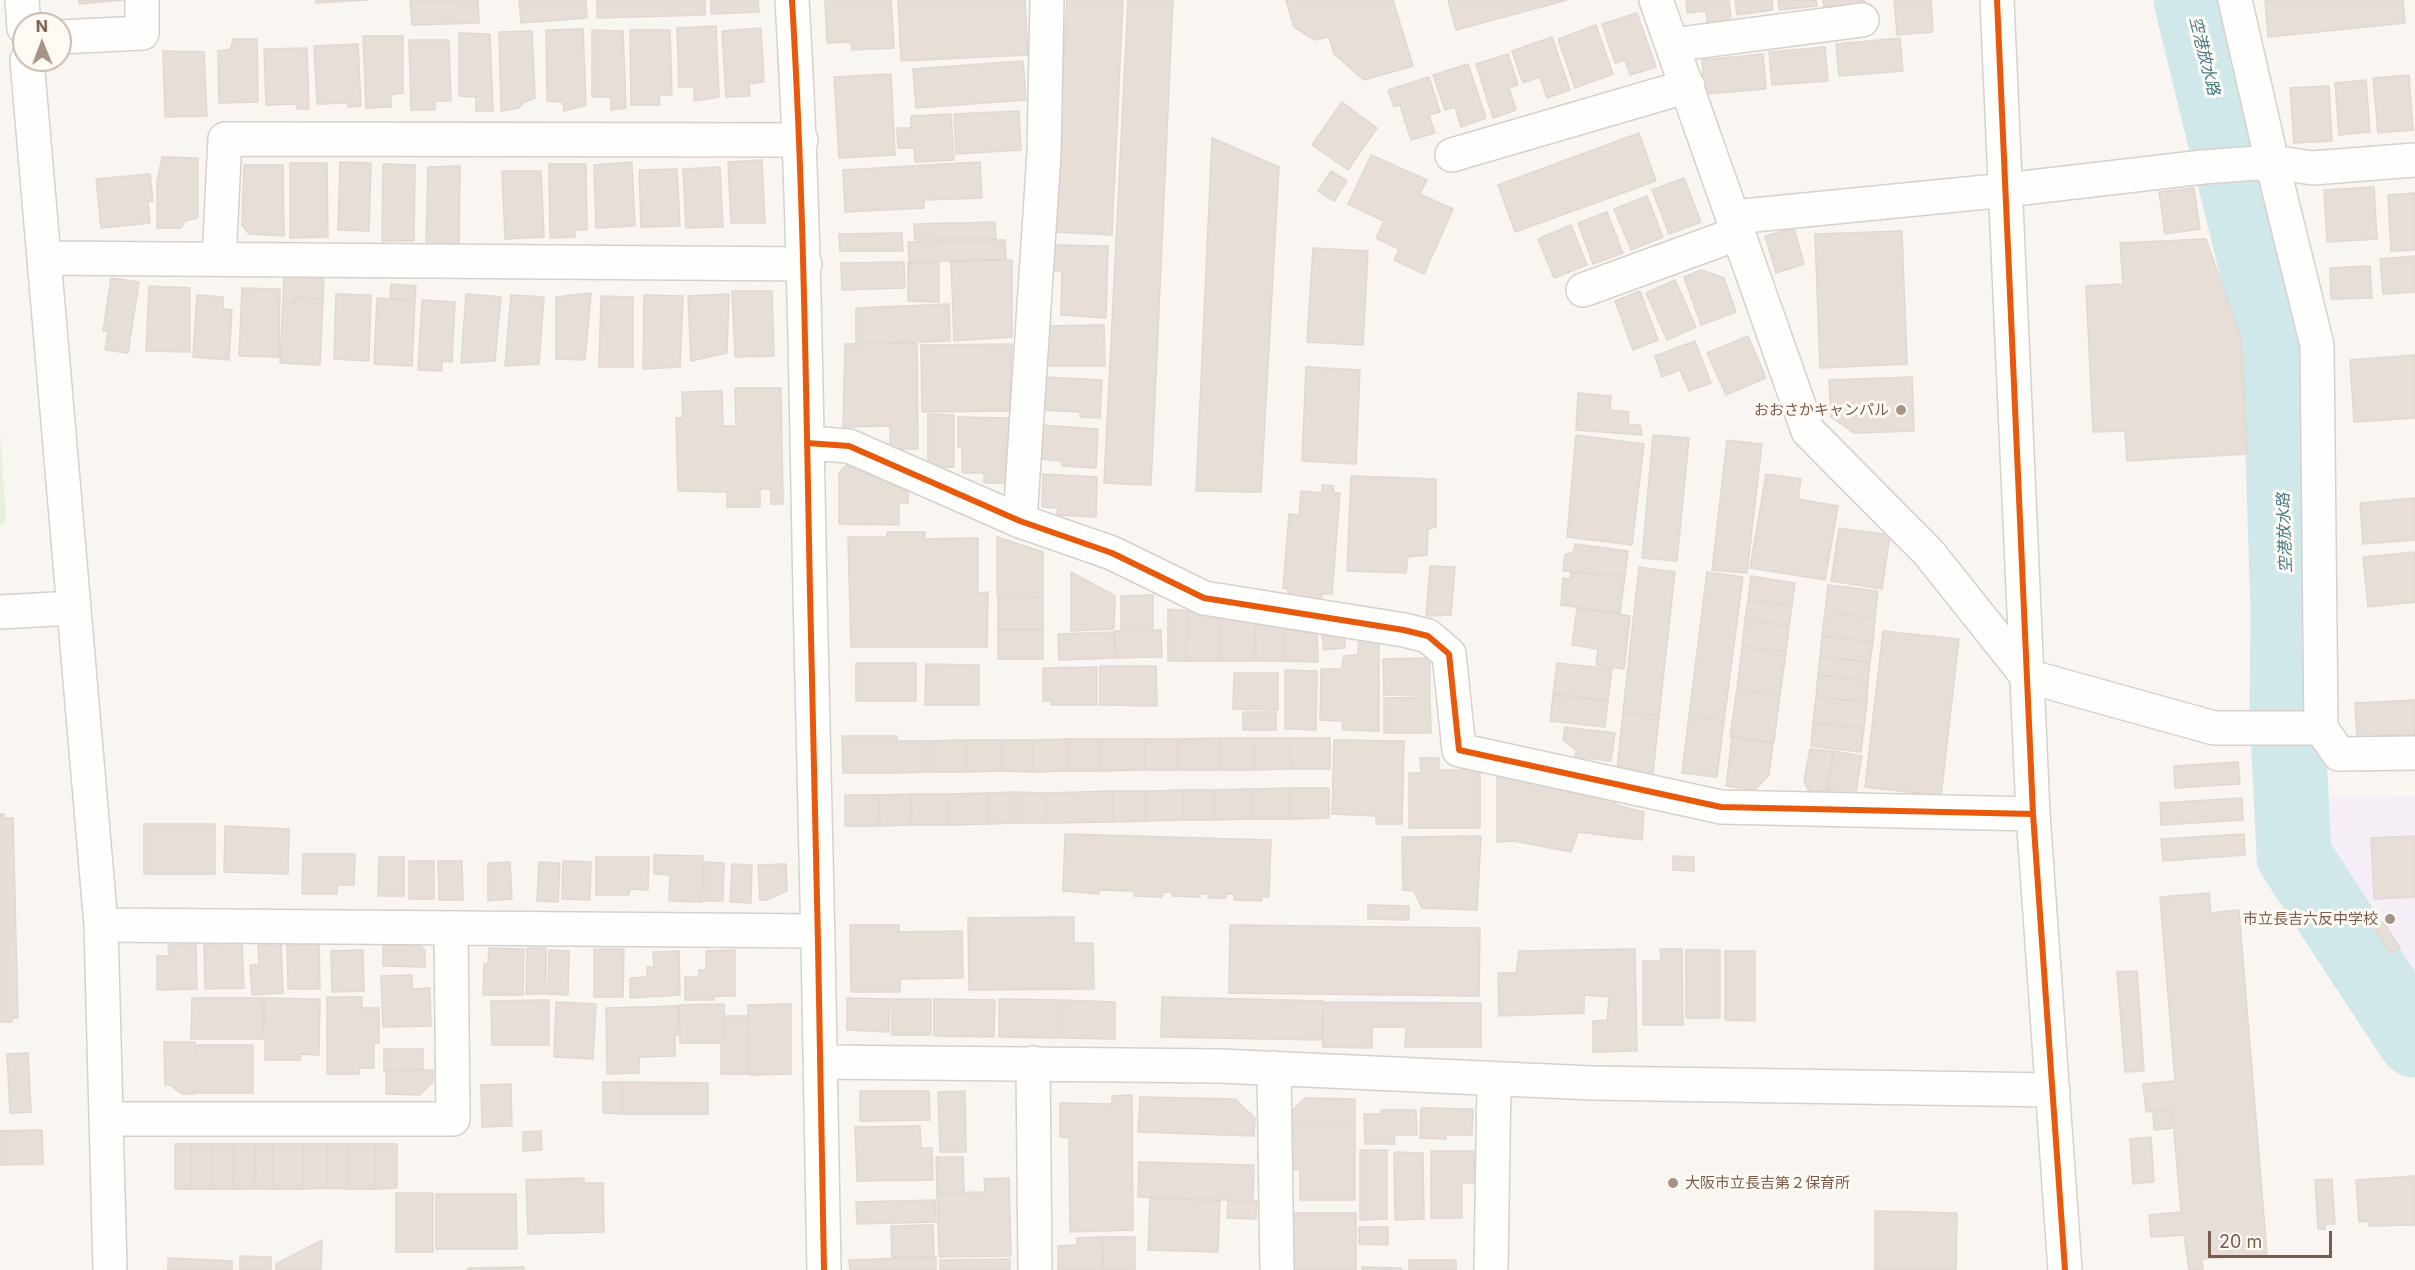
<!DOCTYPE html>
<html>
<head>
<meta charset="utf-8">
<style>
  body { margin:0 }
  #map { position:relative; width:2415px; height:1270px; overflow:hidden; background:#f9f5f0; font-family:Inter,sans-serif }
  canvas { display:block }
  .north { position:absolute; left:12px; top:12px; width:60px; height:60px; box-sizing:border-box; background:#fffaf3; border:2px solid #cabbb1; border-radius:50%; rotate:359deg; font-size:16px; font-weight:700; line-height:24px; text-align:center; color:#7a5c4d }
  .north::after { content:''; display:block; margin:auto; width:21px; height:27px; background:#a69286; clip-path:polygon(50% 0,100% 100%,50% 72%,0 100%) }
  .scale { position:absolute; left:2208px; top:1231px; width:124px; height:27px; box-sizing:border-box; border:3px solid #7a5c4d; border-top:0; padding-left:8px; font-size:18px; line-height:21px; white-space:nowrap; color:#7a5c4d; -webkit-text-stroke:4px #fffaf3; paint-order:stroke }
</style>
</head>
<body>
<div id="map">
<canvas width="2415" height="1270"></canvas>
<div class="north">N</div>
<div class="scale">20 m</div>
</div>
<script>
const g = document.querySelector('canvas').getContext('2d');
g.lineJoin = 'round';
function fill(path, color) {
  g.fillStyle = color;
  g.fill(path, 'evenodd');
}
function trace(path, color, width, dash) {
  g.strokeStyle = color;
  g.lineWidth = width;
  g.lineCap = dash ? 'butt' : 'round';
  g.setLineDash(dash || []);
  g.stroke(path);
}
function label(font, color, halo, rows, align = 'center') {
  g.font = font + ' Inter,"Noto Sans JP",sans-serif';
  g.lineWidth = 6;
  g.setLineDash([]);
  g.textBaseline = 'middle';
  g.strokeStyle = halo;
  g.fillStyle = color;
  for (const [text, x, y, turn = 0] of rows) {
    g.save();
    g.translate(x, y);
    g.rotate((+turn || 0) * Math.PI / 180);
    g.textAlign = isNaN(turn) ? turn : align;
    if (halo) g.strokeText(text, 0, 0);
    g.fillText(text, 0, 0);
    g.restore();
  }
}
const education = new Path2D(`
  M2415 796V993L2315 845 2310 799Z`);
const green = new Path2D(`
  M0 429 6 522 0 526Z`);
const river = new Path2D(`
  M2191 0 2280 363 2288 609 2287 712 2294 856 2415 1040`);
const building = new Path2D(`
  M79 0H124L79 4Z
  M316 0H368L316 3Z
  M478 0 479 23 412 25 410 1Z
  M519 0H586L587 18 521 23Z
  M597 0H705V15L597 18Z
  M711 0H758L759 12 711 14Z
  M825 0H891L894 48 852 50 851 42 827 43Z
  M898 0H1025L1028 55 901 61Z
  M1067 0H1123L1112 235 1055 232Z
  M1128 0H1173L1151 485 1104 483Z
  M1286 0H1393L1413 66 1364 80 1334 54 1329 37 1315 40 1294 27Z
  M1448 0H1567L1456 30Z
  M1686 0H1729L1731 20 1707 22 1706 11 1687 13Z
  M1735 0H1772L1773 10 1737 15Z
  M1778 0H1816L1817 6 1779 10Z
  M1823 0H1864L1865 3 1824 7Z
  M1894 0H1931L1933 32 1897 35Z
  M2265 0H2403L2405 23 2268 37Z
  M1637 13 1656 67 1630 75 1625 60 1615 63 1602 24Z
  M1596 25 1613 74 1575 88 1558 39Z
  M716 26 719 97 694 101V87H679L677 28Z
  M761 28 764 82 749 84 750 96 726 97 722 31Z
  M583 29 586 105 564 111 563 102 547 101 546 30Z
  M592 30 623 31 626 108 611 110V97H592Z
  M630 30H670L672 95H659L660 105H631Z
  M532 31 535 98 523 103 519 108 501 111 499 32Z
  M459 33 490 34 493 111H476V97L459 96Z
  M363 36H403V93L391 95V107L366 108Z
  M1552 37 1570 90 1547 98 1540 77 1523 83 1512 51Z
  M1900 38 1903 71 1839 76 1836 44Z
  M233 39H257L258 102 219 103 218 51 231 49Z
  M409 40H449L451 101H435V110H411Z
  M358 44 361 106 348 107V103L317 104 314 46Z
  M1825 47 1828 81 1772 85 1769 52Z
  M307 48 309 109H297V104L266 105 264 49Z
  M163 51 204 52 207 116 165 117Z
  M1508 54 1518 85 1509 88 1516 110 1493 118 1476 64Z
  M1763 54 1766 89 1704 94 1702 60Z
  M1023 61 1026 100 916 108 913 69Z
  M1468 64 1486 118 1461 127 1455 107 1445 110 1433 75Z
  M891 74 895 155 839 158 834 77Z
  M2409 75 2413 130 2378 133 2373 78Z
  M1429 77 1440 112 1429 115 1435 133 1411 140 1400 105 1394 107 1388 90Z
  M2366 80 2370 132 2339 135 2335 83Z
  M2329 86 2332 141 2294 143 2290 88Z
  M1342 102 1377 128 1348 170 1312 145Z
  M1019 111 1021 150 956 154 954 114Z
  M951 114 954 160 915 162 914 148H898L897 128H911V116Z
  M1639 133 1656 181 1515 232 1498 185Z
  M1212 138 1279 167 1261 492 1196 491Z
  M1371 155 1427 180 1420 194 1453 209 1424 274 1394 260 1399 249 1376 238 1384 221 1348 204Z
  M162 157 198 158V218L185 221 181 228H157V182Z
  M762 160 765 223H731L728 162Z
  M340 162 371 163 369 231 338 230Z
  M632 162 635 226 596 228 594 165Z
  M980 162 982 198 924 200V208L845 212 843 170Z
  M290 163H327L328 237 290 238Z
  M383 164 415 165 414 241H382Z
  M549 164H586L587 230H575V237L550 238Z
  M244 165H283L284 236 249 234 242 225Z
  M460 166 459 245 426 244 428 167Z
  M720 167 723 227 686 228 683 169Z
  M677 169 680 226 641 227 639 170Z
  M502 171H541L544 237 505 239Z
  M1331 171 1347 181 1334 201 1318 191Z
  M150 174 153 201H148L150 223 101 228 96 179Z
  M1684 178 1701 222 1669 234 1652 190Z
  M2374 187 2377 239 2327 242 2324 190Z
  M2194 188 2200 229 2165 234 2159 192Z
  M2415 193V250L2391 251 2388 195Z
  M1647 196 1663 237 1631 250 1614 209Z
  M1607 212 1623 253 1593 264 1578 223Z
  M995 222 996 239 915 240 914 224Z
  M1571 225 1587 265 1554 278 1538 239Z
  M1794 228 1804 264 1776 273 1765 236Z
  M1902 231 1907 364 1820 368 1815 234Z
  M902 233 903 251H840L839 234Z
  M2206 239 2241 340 2247 454 2127 461 2125 431 2093 432 2086 286 2123 284 2120 243Z
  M1005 240 1006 259 909 262 908 242Z
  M1054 245 1108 246 1106 318 1061 315 1062 271H1052Z
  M1313 248 1368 251 1363 345 1307 342Z
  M2415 256V292L2383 294 2380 259Z
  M1012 260V337L954 341 951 262Z
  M904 262 905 288 842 290 841 263Z
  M908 263H939V302L908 301Z
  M2370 266 2372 298 2331 299 2330 268Z
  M1701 270 1724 278 1736 312 1701 325 1684 277Z
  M284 275 324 277 323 299 295 298V303H283Z
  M111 278 139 282 128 353 105 350 108 332 103 331Z
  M1675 280 1696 327 1667 340 1646 293Z
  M391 284 416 286 415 300 390 299Z
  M149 286 190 288V352L146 351Z
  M242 288 280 289 279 357 239 356Z
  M732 291H772L774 356 735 357Z
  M1640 291 1658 340 1633 350 1615 301Z
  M591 293 585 360 556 359V297Z
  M336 294 371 295 369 361 334 359Z
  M466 294 501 297 495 361 461 363Z
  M729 294 727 353 691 361 688 296Z
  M197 295 223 297V309L232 310 229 360 193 357Z
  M511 295 544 297 539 364 505 366Z
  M644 295 683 296 680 367 643 369Z
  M601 296 633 297V367H599Z
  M295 298 323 299 320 365 280 363 283 303H295Z
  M377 298 415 300 412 366 374 364Z
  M422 300 455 302 452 362 442 361V371L418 370Z
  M949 304 950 341 856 344V308Z
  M1104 325 1105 366H1043L1044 326Z
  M1748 336 1766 378 1726 395 1707 353Z
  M1695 341 1711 383 1689 391 1680 370 1662 377 1655 356Z
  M917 343 918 449H890V426L843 427 845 344Z
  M1012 344 1009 411 922 412 921 345Z
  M2415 355V418L2354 422 2350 360Z
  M1306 367 1360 370 1356 464 1302 461Z
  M1045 377 1102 380 1100 418 1080 417V412L1040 410Z
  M1912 377 1914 431 1854 433 1831 417 1829 380Z
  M735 388H781L783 504H771V489H760V507H727V492L678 491 676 418H683L682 392 722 391 723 426H736Z
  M1578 393 1611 396 1610 410 1629 412 1628 424 1640 425 1642 435 1576 430Z
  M928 414 954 415V467H928Z
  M958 417 1009 418V447H958Z
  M1040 425 1098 429 1096 468 1062 466V461L1038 459Z
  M1576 435 1644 444 1632 545 1567 537Z
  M1653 435 1689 438 1677 561 1642 558Z
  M1727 440 1762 444 1747 573 1712 570Z
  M962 449H1006V483H984V473H962Z
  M846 465 900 487V490H908V503H899V525L839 524V473Z
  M1043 474 1097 477 1096 517 1057 515 1058 508 1042 507Z
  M1766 474 1801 479 1798 499 1838 506 1825 580 1750 568Z
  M1351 476 1436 479V527L1428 529 1427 555 1408 557 1406 573 1347 571Z
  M1322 485 1334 486 1333 492 1340 493 1332 594H1322V604L1288 601V589L1283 588 1289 514 1299 515 1301 491 1322 493Z
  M2415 498V540L2363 544 2360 503Z
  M1839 528 1890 535 1882 589 1831 581Z
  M887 532H925V539L978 538V593L988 592 987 647H851L848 537H887Z
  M997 537 1043 552V593L997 594Z
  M1575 544 1628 551 1625 576 1563 571 1565 554 1573 553Z
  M2415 552V602L2368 607 2363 557Z
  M1430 566 1455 567 1451 615 1426 616Z
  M1639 567 1675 572 1659 716 1623 712Z
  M1071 572 1115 596 1114 629 1071 631Z
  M1571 572 1625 576 1620 613 1561 605 1563 578 1570 579Z
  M1707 572 1743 577 1724 721 1689 716Z
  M1751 576 1795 583 1792 605 1748 600Z
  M1828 585 1878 591 1875 618 1825 612Z
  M1043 595V629H998V596Z
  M1153 595V628L1121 629V596Z
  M1748 600 1792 605 1789 626 1745 620Z
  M1577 608 1630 616 1624 669 1596 665 1598 649 1572 645Z
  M1168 609 1188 611 1186 661H1168Z
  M1188 611 1219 614V661H1186Z
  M1825 612 1875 618 1873 642 1822 636Z
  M1219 614 1255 618 1256 661H1219Z
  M1255 618 1284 621 1283 661H1256Z
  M1745 620 1789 626 1786 652 1742 647Z
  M1284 621 1317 625 1318 662 1283 661Z
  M1321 627 1345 630V648L1324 650Z
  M998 630H1043V659H998Z
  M1161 630 1162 657 1115 658V631Z
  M1883 631 1959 639 1941 796 1865 787Z
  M1114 632 1115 658 1059 660 1058 634Z
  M1359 634 1379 639V731L1343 730 1342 721 1320 720 1321 669H1341L1344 656 1358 655Z
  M1822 636 1873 642 1870 662 1820 657Z
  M1742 647 1786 652 1780 695 1737 689Z
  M1820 657 1870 662 1868 681 1818 675Z
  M1430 658V695H1384L1383 659Z
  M856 663H916V701H856Z
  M1557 663 1612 669 1608 700 1553 694Z
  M926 664 979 665V705H925Z
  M1100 666H1156L1157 706 1100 705Z
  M1097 667V705H1051V701H1043V668Z
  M1285 670 1317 671 1316 730 1285 729Z
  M1234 673H1278V710L1233 709Z
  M1818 675 1868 681 1867 702 1816 697Z
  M1737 689 1780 695 1774 742 1730 737Z
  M1553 695 1608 701 1605 727 1550 721Z
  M1430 697 1431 733H1384V698Z
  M1816 697 1867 702 1864 728 1813 723Z
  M2415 700V735L2357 737 2355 703Z
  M1243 712H1276V730H1243Z
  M1623 712 1659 716 1653 773 1617 770Z
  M1689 716 1724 721 1717 777 1682 773Z
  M1813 723 1864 728 1861 752 1811 746Z
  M1565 727 1615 733 1611 761 1575 757 1576 750 1563 740Z
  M842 736H897V773H843Z
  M1732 737 1773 743 1769 775 1755 790 1726 786Z
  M1220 738H1254L1255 770H1221Z
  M1220 738 1221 770H1178V739Z
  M1254 738H1290L1291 769 1255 770Z
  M1290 738H1330V769H1291Z
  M1069 739V771L1033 772V740Z
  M1069 739H1101V771H1069Z
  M1101 739H1145V770L1101 771Z
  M1145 739H1178V770H1145Z
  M966 740H1001L1002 771 966 772Z
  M966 740V772H928V741Z
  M1001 740H1033V772L1002 771Z
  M1334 740 1404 741 1402 824H1376V816L1332 814Z
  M899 741H928V772L899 773Z
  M1810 749 1833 751 1826 796 1810 794 1804 781Z
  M1834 751 1862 756 1855 798 1827 795Z
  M1420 758H1439V770H1480V828H1409V773H1421Z
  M2238 762 2240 784 2175 788 2174 766Z
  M1497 774 1524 776 1531 783 1614 796 1616 805 1644 812 1642 840 1578 832 1571 852 1514 841 1497 842Z
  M1289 788 1290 819H1251V789Z
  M1289 788H1329V818L1290 819Z
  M1251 789V819L1214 820V790Z
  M1183 790V820L1146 821V791Z
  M1183 790H1214V820H1183Z
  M1113 791V822L1046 823 1045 793Z
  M1113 791H1146V821L1113 822Z
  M1016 792V823L989 824 988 793Z
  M1016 792 1045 793 1046 823H1016Z
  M988 793 989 824 949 825 948 794Z
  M911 794H948L949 825H912Z
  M911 794 912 825 880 826 879 795Z
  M845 795H879L880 826H845Z
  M2242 798 2243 820 2161 825 2160 803Z
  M0 814H4V818H13L18 1018H12V1022H0Z
  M144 824H215V874H144Z
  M225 826 289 829 288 874 224 872Z
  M1065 834 1271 840 1269 897 1261 896 1262 901 1234 900V894H1226V898H1208L1209 894H1200V897L1172 896V892H1163L1162 897 1134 896V891L1098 890 1099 894 1063 891Z
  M2244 834 2245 855 2163 861 2161 839Z
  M1481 836 1477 910 1422 908 1414 891 1403 890 1402 837Z
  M2415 836V897L2374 899 2371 838Z
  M303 854H355L354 885H337V894H302Z
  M654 855 703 856 702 902 669 901 670 875 654 874Z
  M1673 856 1694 857V871L1673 870Z
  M379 857H404V896H378Z
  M596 857H649L648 890 630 889 629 895H596Z
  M409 861H434V899H409Z
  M438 861H462L463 900H439Z
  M563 861 591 862 590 900 562 899Z
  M510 862 512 899 488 901V863Z
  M539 862 560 863 558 902 537 901Z
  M704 862 724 863 723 901H704Z
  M732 864 752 865 751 903 730 902Z
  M786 864 787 891 767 900H760L758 865Z
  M2209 893 2211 913 2239 910 2267 1254 2202 1259 2203 1270H2189L2184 1235 2151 1237 2149 1215 2181 1212 2172 1109 2146 1112 2143 1084 2175 1081 2160 897Z
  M1368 905 1409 906V920L1368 919Z
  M1074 917V943H1093L1094 989 969 990 968 918Z
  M2384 923 2400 948 2391 953 2375 930Z
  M850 925H899V932L962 931 963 978 900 979V992H851Z
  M1230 925 1480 928 1479 996 1229 993Z
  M287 941H319L320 989H288Z
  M242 943 244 988 205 989 204 945Z
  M281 943 283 993 252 995 250 965 259 964 258 945Z
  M196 944 197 989 157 990V956H169L168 945Z
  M383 944H418L425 950V967L383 966Z
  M489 948 524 949 523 995H483L484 964H488Z
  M527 948H546V994H526Z
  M594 949H624L623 997H594Z
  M1635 949 1637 1051 1593 1052V1021L1607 1020 1609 997 1584 995V1013L1499 1016 1498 973H1516L1519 951Z
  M1660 949H1682L1683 1025H1643V961H1661Z
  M363 950 364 991 332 992 331 951Z
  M549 950 569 951 568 995 548 994Z
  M735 950V996H714V1000H685V977H699V970H706V951Z
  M1686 950H1720V1018H1686Z
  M679 951 680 995 630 998V978L647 977V967H654L653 952Z
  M1725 951H1755V1021L1725 1020Z
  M2137 971 2144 1071 2125 1072 2117 972Z
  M412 975V989L430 988 431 1026 383 1027 381 976Z
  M327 997H362V1008H379V1043H374V1068H359V1074H327Z
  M1162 997 1323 1001 1322 1040 1161 1037Z
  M192 998H264L263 1039H191Z
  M265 998 320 999 319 1055 300 1054V1060H265Z
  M847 998 890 999 889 1032 847 1030Z
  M892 999H931V1035H892Z
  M934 999 995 1000 994 1037 934 1036Z
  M999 999 1060 1000V1038L999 1037Z
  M549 1000V1045H492L491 1001Z
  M1062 1000 1115 1002V1039L1062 1038Z
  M556 1002 596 1004 593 1059 554 1057Z
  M1323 1002 1481 1003V1047H1405L1406 1027H1372V1048L1323 1047Z
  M724 1004 725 1043H680L679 1005Z
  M791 1004V1074L749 1075 748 1005Z
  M678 1006V1035H675V1056L639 1057V1073L607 1074 606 1008Z
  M724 1016H748L749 1074H721V1043H725Z
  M164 1042H195V1094H182L170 1085H165Z
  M197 1045H253V1093H197Z
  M384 1049H423V1069L384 1071Z
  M28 1053 31 1112 10 1113 7 1054Z
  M433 1070V1082L420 1095 386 1094V1071Z
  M603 1082H622V1114L603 1113Z
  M622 1082 708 1083V1114H622Z
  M511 1084 512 1126 482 1127 481 1085Z
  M860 1091H929L930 1120 860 1121Z
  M965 1091 966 1152H940L938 1092Z
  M1132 1095 1133 1230 1070 1232 1069 1138 1060 1137V1103L1112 1104V1096Z
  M1140 1097 1235 1099 1255 1118 1254 1136 1138 1132Z
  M1305 1098 1355 1099V1124H1292V1111Z
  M1421 1108 1473 1109 1472 1135H1446V1139L1420 1138Z
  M2172 1109 2174 1128 2154 1130 2153 1111Z
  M1381 1110H1416L1417 1135H1394L1395 1144H1365L1364 1114H1381Z
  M920 1126 921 1148H932L933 1180 857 1181 855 1127Z
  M1292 1126H1355V1200H1300V1170L1292 1169Z
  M42 1130 43 1164 0 1165V1131Z
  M541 1131 542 1150 523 1151V1132Z
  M2151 1137 2154 1182 2133 1184 2130 1139Z
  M175 1144H191V1189H175Z
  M191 1144H212V1189H191Z
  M212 1144H234L233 1189H212Z
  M234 1144H255L256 1189H233Z
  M255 1144H273V1189H256Z
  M273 1144H303V1189H273Z
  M303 1144H327V1188L303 1189Z
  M327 1144H349V1189L327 1188Z
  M349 1144H375V1189H349Z
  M375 1144H397V1188L375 1189Z
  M1360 1150H1387V1219L1360 1220Z
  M1431 1151H1474V1183H1462V1218H1431Z
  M1394 1152 1423 1153 1424 1219 1395 1220Z
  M936 1157H963L964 1192 937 1193Z
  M1139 1162 1254 1165 1253 1201 1138 1197Z
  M2415 1176V1225L2369 1226V1221L2359 1222 2356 1180Z
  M584 1178V1183H603L604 1232 528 1234 526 1180Z
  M1009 1178 1011 1256 939 1257 937 1193 985 1192 984 1179Z
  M2332 1179 2335 1224H2325V1229H2318L2315 1180Z
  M396 1193H433V1252H396Z
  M436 1194H516L517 1249H436Z
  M1150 1198 1220 1201 1218 1252 1148 1250Z
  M935 1200 936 1222 857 1224 856 1202Z
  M1228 1200 1257 1201 1256 1219 1227 1218Z
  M1875 1211 1957 1213 1956 1270H1875Z
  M1290 1213H1356V1270H1288Z
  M933 1225 934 1256 892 1257 891 1226Z
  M1359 1227H1388V1245L1359 1244Z
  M1102 1237V1270H1058V1246L1077 1245V1238Z
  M1104 1237H1135V1270H1103Z
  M322 1240 321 1270H276V1264Z
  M240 1256 271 1257V1270H240Z
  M936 1257V1270H850L849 1260Z
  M168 1258 232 1261V1270H168Z
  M1010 1259V1270H940V1260Z
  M1409 1260H1456V1270H1409Z
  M524 1267V1270H468V1268Z
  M1362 1267 1401 1268 1400 1270H1403H1362Z`);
const minor = new Path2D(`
  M22 0 24 28
  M792 0C804 198 806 395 810 593 815 819 821 1044 824 1270
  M1656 0 1808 431 1929 553 2027 676 2214 728H2321L2339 754 2415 753
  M1997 0 2033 814 2065 1270
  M2235 0 2272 162 2317 345 2321 728
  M60 37 142 33V0
  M1672 45 1862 20
  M27 60 101 925 110 1270
  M1452 155 1688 86
  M1734 217 2006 190 2203 167 2272 162 2313 168 2415 160
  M44 258 805 264
  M219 259 225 139 801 140
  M1583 290 1739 233
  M807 443 849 446 1020 521 1112 553 1204 598 1404 630 1428 636 1449 654 1459 750 1721 807 2033 814
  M1020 521 1044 153 1047 0
  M0 612 73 608
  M101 925 817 931
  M822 1062 1220 1066 1591 1083 2053 1090
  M1033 1063 1035 1270
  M1274 1068 1277 1270
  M107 1119H453L451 928
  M1491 1270 1494 1079`);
const cycleway = new Path2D(`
  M792 0C804 198 806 395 810 593 815 819 821 1044 824 1270
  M1997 0 2033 814 2065 1270
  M807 443 849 446 1020 521 1112 553 1204 598 1404 630 1428 636 1449 654 1459 750 1721 807 2033 814`);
const markers = [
  [1901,410,6,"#a69286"],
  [2390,919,6,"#a69286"],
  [1673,1183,6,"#a69286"]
];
const poiNames = [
  ["おおさかキャンパル",1889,410],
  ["市立長吉六反中学校",2378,919],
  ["大阪市立長吉第２保育所",1685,1183,"left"]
];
const waterNames = [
  ["空港放水路",2204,56,76],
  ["空港放水路",2285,533,-92]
];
fill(education, '#f6eef6');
fill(green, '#e7f0db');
trace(river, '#d0e8ea', 75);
fill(building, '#e6ded7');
trace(building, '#e2d8d2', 1.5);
trace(minor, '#d7d1cb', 36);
trace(minor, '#fefefd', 33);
trace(cycleway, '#e8590c', 6);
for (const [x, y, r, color] of markers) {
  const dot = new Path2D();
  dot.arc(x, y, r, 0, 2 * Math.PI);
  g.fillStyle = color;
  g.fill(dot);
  trace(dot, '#fffaf3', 2);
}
label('15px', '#7a5c4d', '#fffaf3', poiNames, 'right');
label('italic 16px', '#437c86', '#fffaf3', waterNames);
</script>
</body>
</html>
